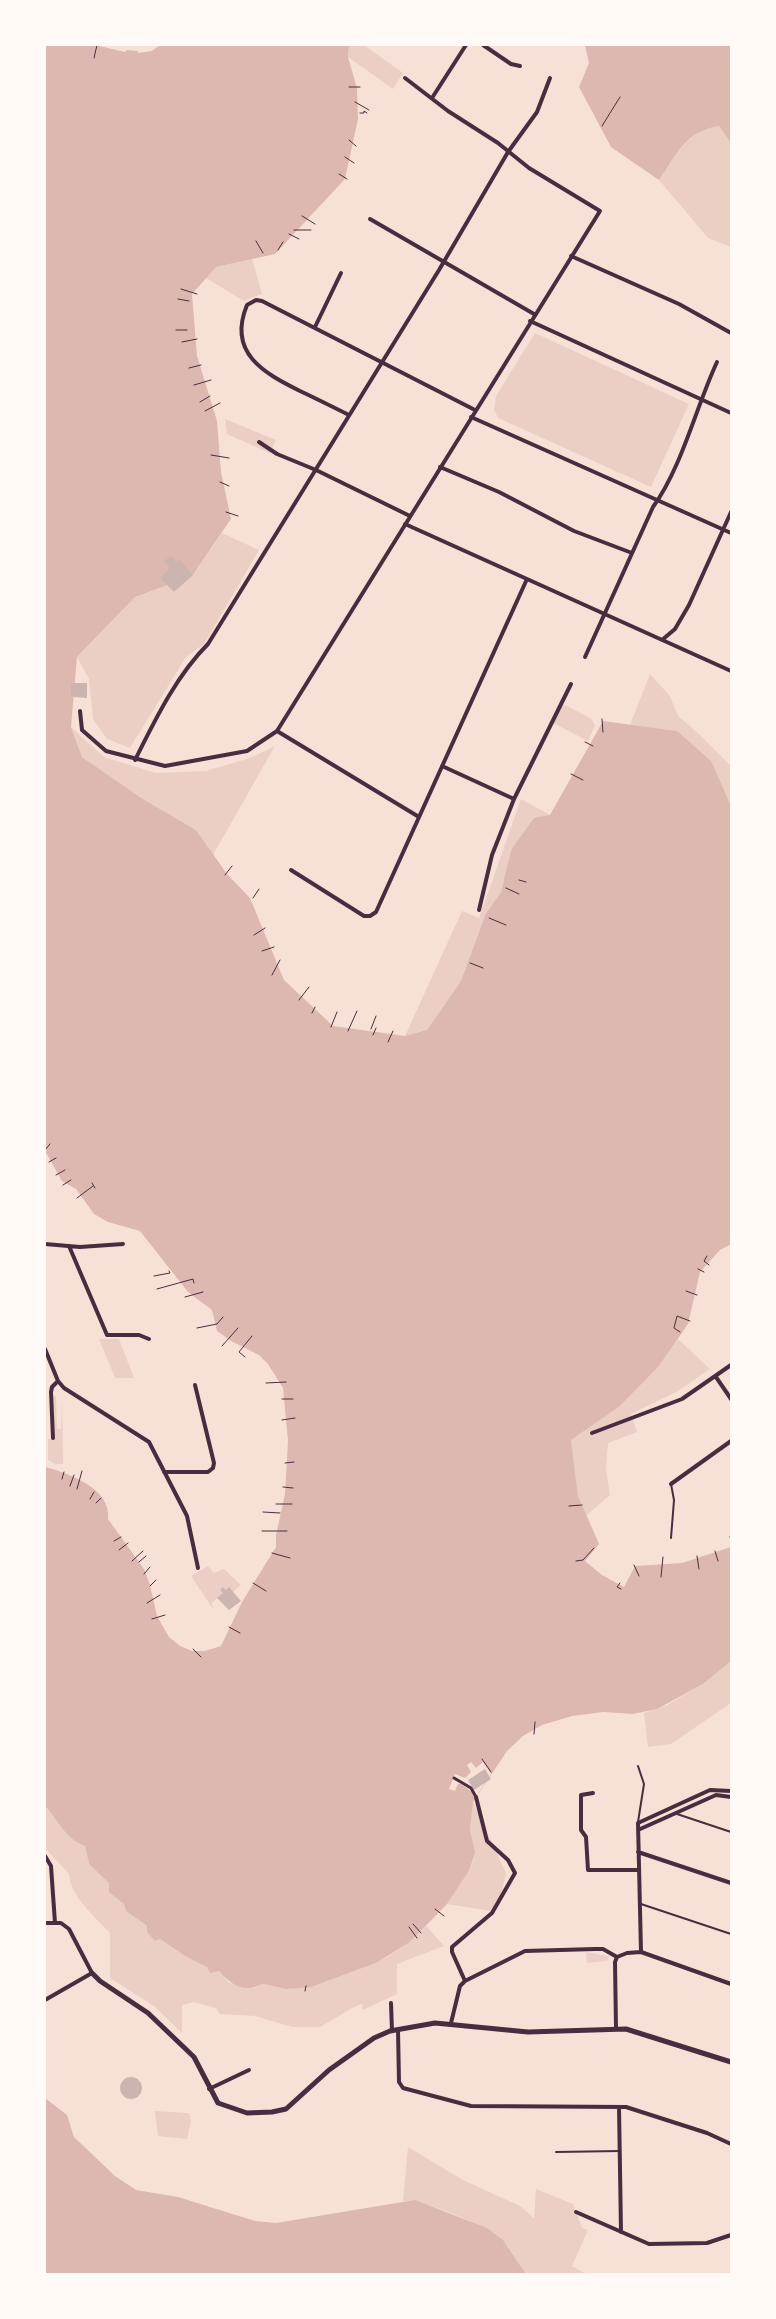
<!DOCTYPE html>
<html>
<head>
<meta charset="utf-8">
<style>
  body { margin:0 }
  #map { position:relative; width:776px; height:2319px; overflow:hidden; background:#f7e1d7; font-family:"Source Sans 3",sans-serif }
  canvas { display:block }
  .frame { position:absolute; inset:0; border:46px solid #fffaf5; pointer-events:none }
</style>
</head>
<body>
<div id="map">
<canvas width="776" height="2319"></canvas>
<div class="frame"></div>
</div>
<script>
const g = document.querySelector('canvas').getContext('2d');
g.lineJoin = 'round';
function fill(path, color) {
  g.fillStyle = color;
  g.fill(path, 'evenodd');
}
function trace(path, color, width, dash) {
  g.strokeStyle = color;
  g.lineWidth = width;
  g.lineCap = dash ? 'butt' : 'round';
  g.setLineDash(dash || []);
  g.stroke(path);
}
const green = new Path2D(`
  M349 45H364L403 73 393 89 348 57Z
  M719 126 731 143V247L708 238 659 180C678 153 684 132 719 126Z
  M252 259 262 294 244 301 206 278 216 267Z
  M535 333 689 404 651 487 498 418 494 409 496 396Z
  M225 419 276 440 270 453 227 434Z
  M222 533 259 550 204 644 186 657 130 748 107 739 93 719 89 679 77 657 135 597 192 576Z
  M650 674 670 696 678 716 699 734 731 766V806L677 731 630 725Z
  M565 705 592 719 595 726 588 741 553 723 562 707Z
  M71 727 104 757 156 773 206 771 250 758 275 746 213 855 196 830 143 799 82 757Z
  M521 799 550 815 511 850 501 892 486 913 461 981 427 1031 405 1036 462 911 479 918Z
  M99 1339H119L134 1378H115Z
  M678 1339 710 1369 678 1391 631 1414 637 1432 608 1443 606 1470 610 1495 586 1516 578 1496 571 1440 619 1407 659 1366Z
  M53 1396H56L57 1429H61L62 1398 63 1464H55L48 1460V1439L54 1438Z
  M208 1566 214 1573 224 1569 241 1585 233 1592 229 1588 226 1590 223 1587V1593L212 1603 213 1609 191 1576Z
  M731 1661V1703L671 1744 648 1747 644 1713 667 1705 703 1684Z
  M473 1802 506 1873 501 1895 491 1911 447 1904 469 1871 474 1859 470 1829Z
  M45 1806C59 1821 65 1839 85 1846L89 1864 110 1883 124 1904 126 1911 147 1926 155 1941 160 1939 185 1956 219 1971 229 1983 255 1988 263 1984 286 1989 315 1985 386 1958 410 1942 426 1926 444 1946 397 1964V1994L363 2010 362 2004 354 2007 320 2027H292L255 2016 220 2014 216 2008 194 2002 182 2005V2033L154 2006 110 1978V1933C95 1917 70 1896 69 1874L45 1848Z
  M586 1952 607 1956 609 1958 607 1961 587 1963Z
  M155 2111 189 2113 191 2121 187 2139 158 2136Z
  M408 2147 463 2180 520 2206 534 2218 536 2189 573 2204 582 2228 588 2230 572 2266 586 2274H526C519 2264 512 2251 504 2242 491 2227 423 2199 403 2201Z`);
const water = new Path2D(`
  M45 45H95L125 52 127 50 138 51V53L152 51 160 45H349L348 57 357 88 358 119 345 179 275 254 216 267 192 294 197 356 217 421 221 472 231 519 192 576 135 597 77 657 71 727 82 757 143 799 196 830 227 874 250 898 284 980 333 1026 405 1036 427 1030 461 981 486 913 501 892 511 850 534 818 550 815 603 721 677 731 711 761 731 806V1244L720 1250 700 1272 688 1324 659 1366 619 1407 571 1440 578 1496 599 1544 585 1561 602 1575 624 1587 635 1566 682 1563 731 1547V1661L703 1684 657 1709 633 1714 603 1712 572 1716 542 1725 523 1736 507 1751 473 1802 470 1829 475 1853 469 1871 447 1904 410 1942 378 1962 311 1987 286 1989 263 1984C244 1993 232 1986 219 1971L210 1973 207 1967 185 1956 160 1939 155 1941 147 1932V1926L126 1911 124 1904 109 1892V1883L89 1864 85 1846C65 1839 59 1821 45 1806V1467C69 1473 112 1489 108 1519L144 1569 150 1585 157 1616 169 1637 180 1646 192 1651H205L221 1646 242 1602 276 1547V1535L285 1494 288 1441 283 1388 268 1364 259 1355 231 1341 217 1331 212 1310 188 1292 140 1231 108 1222 94 1214 76 1189 62 1181 45 1151Z
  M585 45H731V143L719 126C684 132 678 153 659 180L611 147 579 87 589 63Z
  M45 2098 67 2115 74 2137 115 2176 136 2190 178 2197 255 2221 276 2223 415 2200 487 2228 503 2240 526 2274H45Z`);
const pier = new Path2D(`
  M471 1762 476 1768 483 1762 491 1774 475 1798 472 1792 461 1784H458L455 1791 449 1789 455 1774 465 1778 471 1772 467 1765Z`);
const building = new Path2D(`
  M171 556 177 562 180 560 193 575 174 592 160 578 170 568 164 561Z
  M71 683H87V698L73 697V695H71Z
  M223 1587 226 1590 229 1587 241 1601 229 1610 217 1598 223 1593 220 1590Z
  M485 1769 491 1779 474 1790 468 1780Z
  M120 2088a11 11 0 1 1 22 0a11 11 0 1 1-22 0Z`);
const path = new Path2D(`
  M94 58 97 45
  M349 87H360
  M355 102 369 110
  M360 113H364V111L367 113
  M602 126 620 97
  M349 140 356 146
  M345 157 354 163
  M339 174 347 179
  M302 216 315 224
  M294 230H311
  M289 234 299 239
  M256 241 263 253
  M278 250 283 242
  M181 289 197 294
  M178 299 189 301
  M176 330H187
  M182 342 197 339
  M189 368 201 365
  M194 385 211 380
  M200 402 210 396
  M205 411 220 403
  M211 455 229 458
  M220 482 229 486
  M226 512 238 516
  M602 719 603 732
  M585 742 593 746
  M571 774 583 780
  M225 875 232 866
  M519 880 526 882
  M506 888 519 894
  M253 898 259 889
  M489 918 506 925
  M254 935 265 928
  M262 951 274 947
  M470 963 483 968
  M272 975 280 960
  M299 1000 309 987
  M312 1013 315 1007
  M331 1027 337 1012
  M371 1029 376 1016
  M348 1031 357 1011
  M373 1035 376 1028
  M388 1042 393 1031
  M45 1150 50 1144
  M49 1162 56 1158
  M56 1175 65 1170
  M92 1183 95 1188
  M63 1185 71 1180
  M77 1198 93 1186
  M707 1256 704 1261 709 1265
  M698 1269 704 1272
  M154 1276 170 1273 169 1271
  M157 1289 193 1279 194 1283
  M686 1291 697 1295
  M185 1297 203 1292
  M197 1328 217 1324 223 1317
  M680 1332 674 1328 677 1316 690 1321
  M222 1346 238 1328
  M245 1357 239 1352 252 1336
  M266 1383 286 1382
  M282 1399H293
  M282 1420 295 1418
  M285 1463 294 1462
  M62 1479 64 1472
  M70 1486 74 1475
  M283 1487 293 1488
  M77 1489 82 1471
  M90 1499 94 1492
  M96 1503 101 1498
  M276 1504H292
  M569 1506 582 1505
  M263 1512 280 1513
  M262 1531H287
  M730 1537 731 1539
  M114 1541 121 1537
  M119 1550 128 1543
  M715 1551 718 1561
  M272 1553 290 1558
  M697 1556 699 1569
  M132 1561 143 1551
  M576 1561 583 1560 594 1548
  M139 1562 146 1556
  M634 1565 639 1576
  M144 1574 150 1567
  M661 1577 663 1557
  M253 1583 266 1591
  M620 1583 617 1587 621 1589
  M150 1586 156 1580
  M147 1603 160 1595
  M152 1619 165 1615
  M229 1627 240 1633
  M193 1649 201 1657
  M534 1734 535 1722
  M482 1759 491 1772
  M435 1909 444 1916
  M413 1924 421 1933
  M409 1927 417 1938
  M305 1991 306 1986`);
const service = new Path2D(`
  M671 1538 674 1500 671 1484
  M638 1766 644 1784 638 1822
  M677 1814 731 1832
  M641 1904 731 1934
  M556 2152 620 2151`);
const pedestrian = new Path2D(`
  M454 1778 471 1788 476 1797`);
const minor = new Path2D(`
  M483 45 511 64 520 66
  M432 98 466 45
  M370 219 534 314
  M571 256 679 304 731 333
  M530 321 731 413
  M315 327 341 273
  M349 415C333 407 317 399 300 391 264 373 227 353 247 305L256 300 262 301 475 410
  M471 417 731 533
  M259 442 277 454 316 470 410 516
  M440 467 499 492 574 531 632 553
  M405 524 731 671
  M662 640 675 629 689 605 731 512
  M585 657 653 507C682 467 696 407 717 362
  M80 711 82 730 106 751 165 766 247 751 277 731 600 211 529 168 498 143 448 111 405 78
  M277 731 419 817
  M135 760C155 720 176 676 208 644L439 270 508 152 537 112 550 78
  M442 766 514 799
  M291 870 364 916H370L376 912 527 579
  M479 910 492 855 514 799 571 684
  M45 1244 80 1247 123 1244
  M69 1246 107 1335H139L149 1339
  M45 1349 58 1381 64 1388 149 1442 187 1516 198 1568
  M716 1377 731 1399
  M592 1433 682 1399 731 1365
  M53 1438 51 1392 52 1387 58 1381
  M164 1472H208L213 1468 214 1463 195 1385
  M671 1484 731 1441
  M593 1793 581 1795V1830L586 1837 588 1870H639
  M638 1830 716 1795 731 1797
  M638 1852 731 1883
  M45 1856 51 1866 55 1923
  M45 1923H61L69 1929 92 1973 45 2000
  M641 1952 638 1823 710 1790 731 1791
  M465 1981 525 1951 595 1949H603L617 1957 627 1953 641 1952 731 1984
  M391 2003 392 2031
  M451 2023 460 1986 465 1981 452 1952V1947L492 1913 515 1873 508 1860 487 1841 476 1797
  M616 2028 615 1962 617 1957
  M398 2030 399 2082 403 2088 471 2106 626 2107 707 2133 731 2144
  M209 2089 249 2070
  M619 2107 621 2232
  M576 2212 649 2244 707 2243 731 2235`);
const tertiary = new Path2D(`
  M92 1973 100 1981 148 2013 194 2057 218 2103 247 2113 272 2112 286 2109 329 2070 374 2038 390 2031 435 2023 528 2032 626 2029 731 2062`);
fill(green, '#ebcfc5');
fill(water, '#dcb8b0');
fill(pier, '#f7e1d7');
fill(building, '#ccb4b1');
trace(path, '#4a2c40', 1);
trace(service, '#4a2c40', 2);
trace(pedestrian, '#4a2c40', 3);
trace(minor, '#4a2c40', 4);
trace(tertiary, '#4a2c40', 5);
</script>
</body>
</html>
